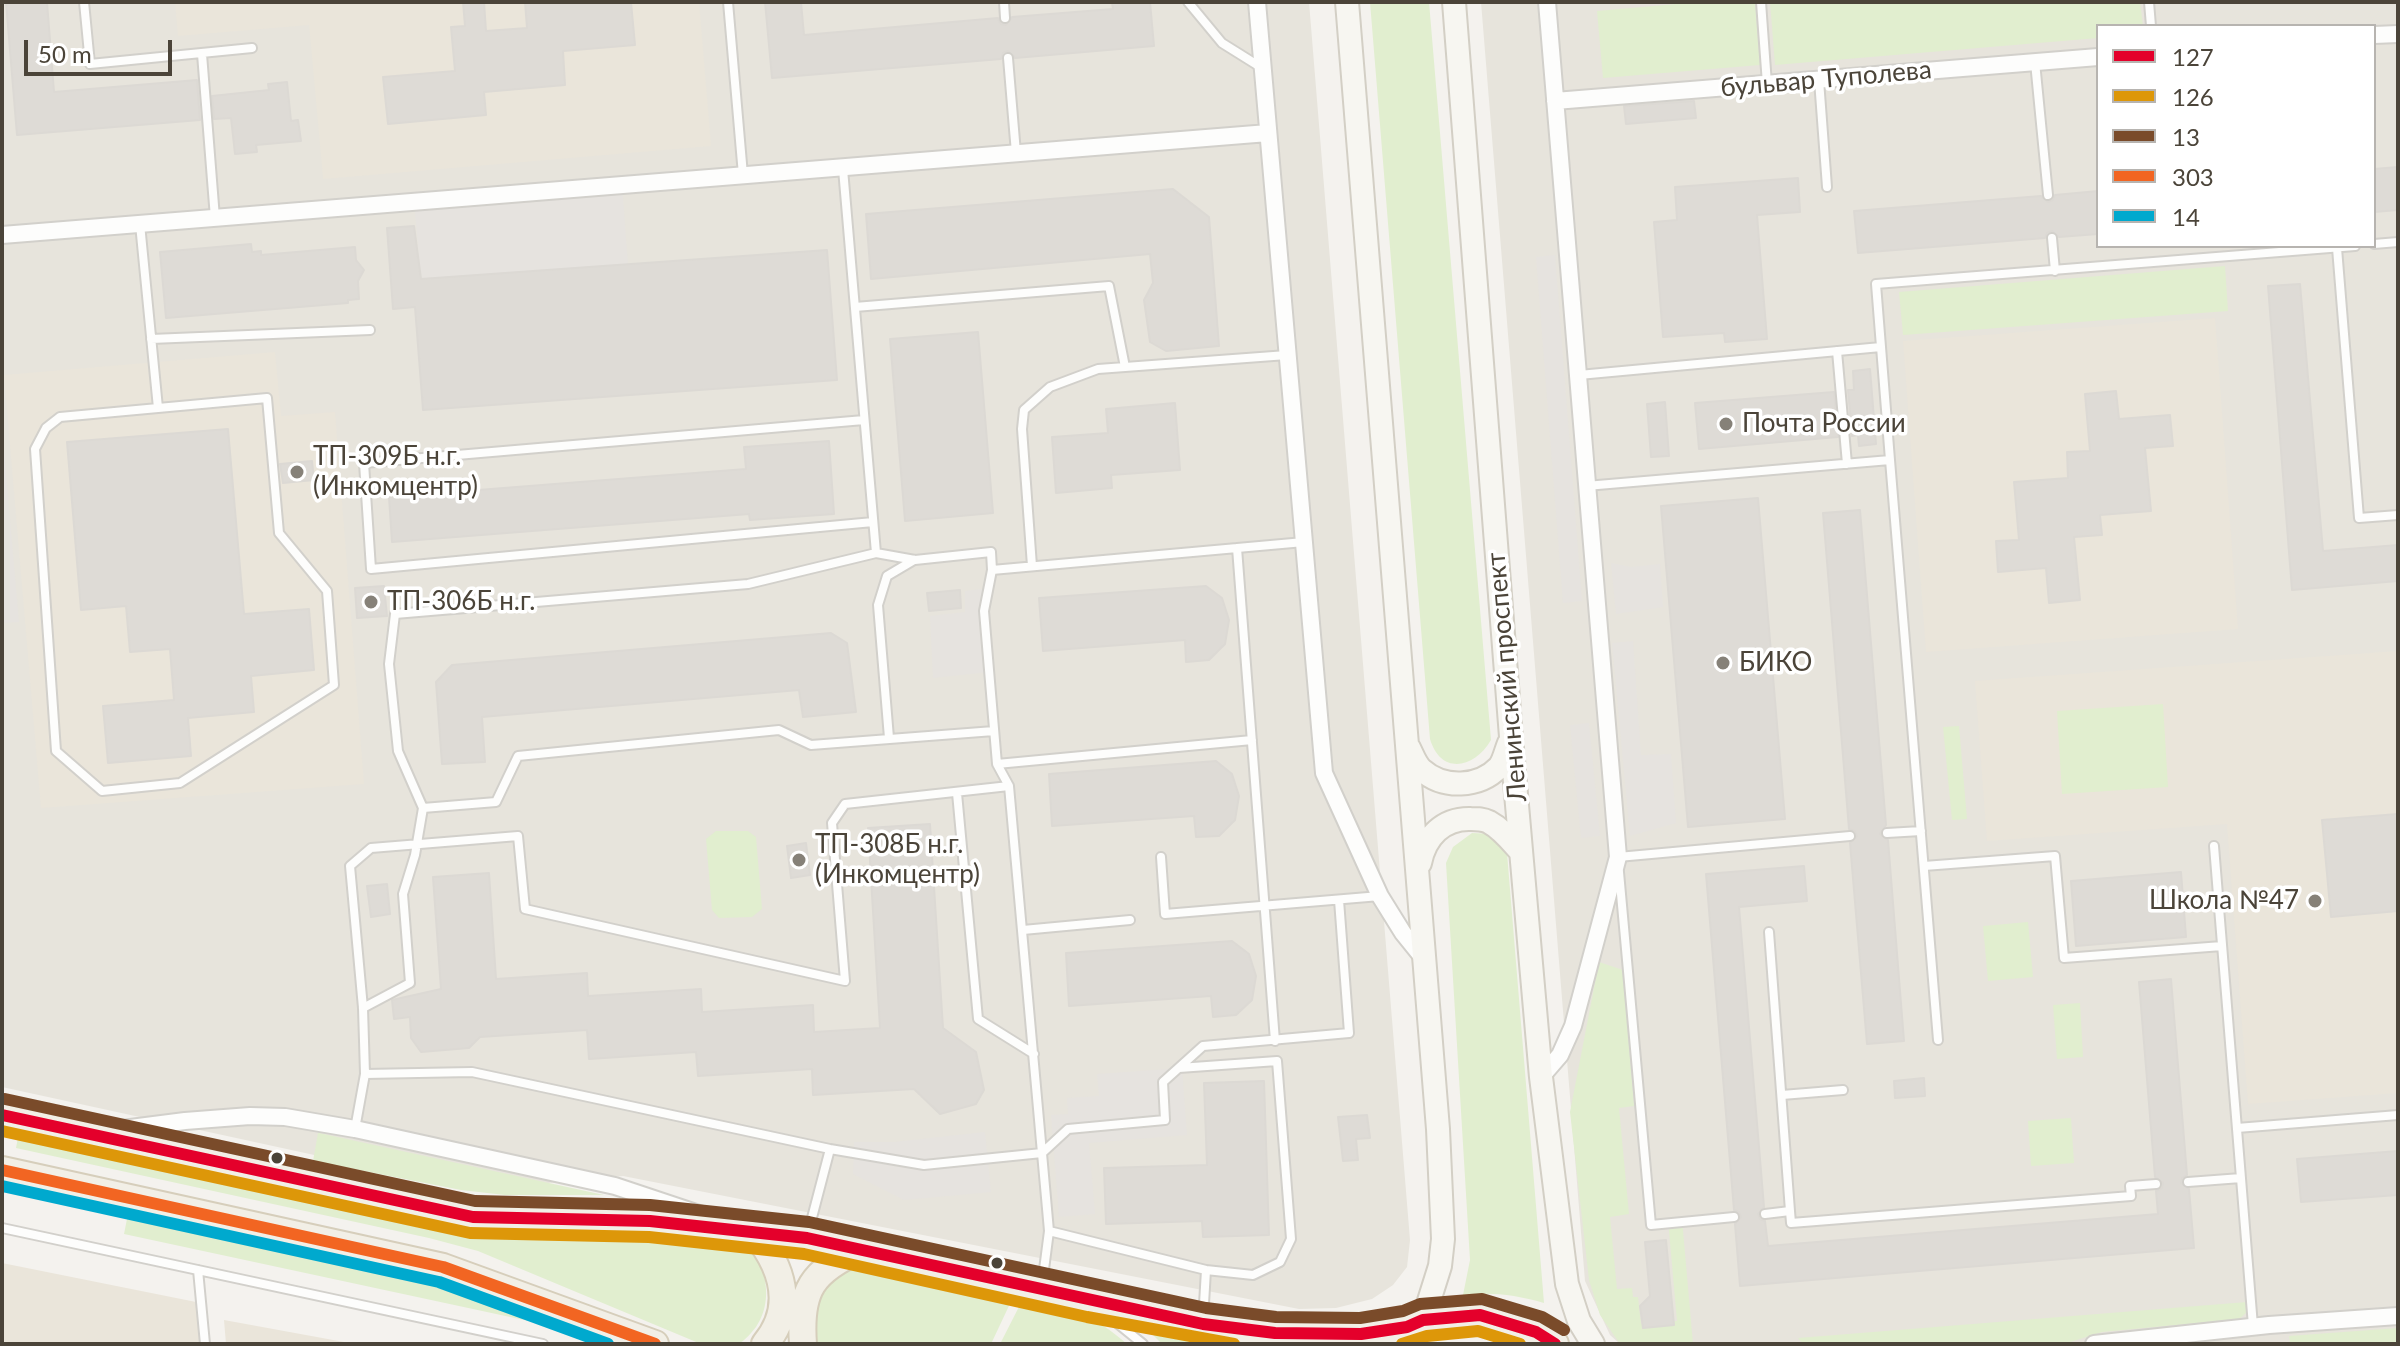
<!DOCTYPE html>
<html>
<head>
<meta charset="utf-8">
<style>
  body { margin:0 }
  #map { position:relative; width:2400px; height:1346px; overflow:hidden; background:#f4f2ee; font-family:Lato,sans-serif }
  canvas { display:block }
  .frame { position:absolute; inset:0; border:4px solid #4b4439; pointer-events:none }
  .legend { position:absolute; left:2096px; top:24px; width:280px; height:224px; box-sizing:border-box; background:#fff; border:2px solid #b7b4b0; margin:0; padding:10px 14px; list-style:none; font-size:24px; color:#4b4439 }
  .legend li { display:flex; align-items:center; gap:16px; height:40px }
  .legend b { width:40px; border:2px solid #b7b4b0 }
  .scale { position:absolute; left:24px; top:40px; width:148px; height:36px; box-sizing:border-box; border:4px solid #4b4439; border-top:0; padding-left:10px; font-size:24px; line-height:28px; white-space:nowrap; color:#4b4439; -webkit-text-stroke:6px #fff; paint-order:stroke }
</style>
</head>
<body>
<div id="map">
<canvas width="2400" height="1346"></canvas>
<div class="frame"></div>
<ul class="legend">
<li><b style="height:10px;background:#e4002b"></b>127</li>
<li><b style="height:10px;background:#dd9709"></b>126</li>
<li><b style="height:10px;background:#7a4b2a"></b>13</li>
<li><b style="height:10px;background:#f26522"></b>303</li>
<li><b style="height:10px;background:#00a9ce"></b>14</li>
</ul>
<div class="scale">50 m</div>
</div>
<script>
const g = document.querySelector('canvas').getContext('2d');
g.lineJoin = 'round';
function fill(path, color) {
  g.fillStyle = color;
  g.fill(path, 'evenodd');
}
function trace(path, color, width, dash) {
  g.strokeStyle = color;
  g.lineWidth = width;
  g.lineCap = dash ? 'butt' : 'round';
  g.setLineDash(dash || []);
  g.stroke(path);
}
function label(font, color, halo, rows, align = 'center') {
  g.font = font + ' Lato,sans-serif';
  g.lineWidth = 7;
  g.setLineDash([]);
  g.textBaseline = 'middle';
  g.strokeStyle = halo;
  g.fillStyle = color;
  for (const [text, x, y, turn = 0] of rows) {
    g.save();
    g.translate(x, y);
    g.rotate((+turn || 0) * Math.PI / 180);
    g.textAlign = isNaN(turn) ? turn : align;
    if (halo) g.strokeText(text, 0, 0);
    g.fillText(text, 0, 0);
    g.restore();
  }
}
const residential = new Path2D(`
  M2 2H1309L1410 1240 1407 1267 1393 1285 1372 1299 1336 1308 1299 1309 623 1176 475 1190 2 1087Z
  M1481 2H2398V1344H1620L1610 1335 1585 1281ZM2098 26H2374V246H2098Z`);
const education = new Path2D(`
  M175 2H699L711 146 323 179 309 25 178 36Z
  M2215 318 2238 629 1926 652 1903 341Z
  M275 352 281 416 335 412 364 784 41 808 4 375Z
  M2398 651V1093L2248 1104 2227 824 1987 841 1975 681Z
  M2 1263 196 1302 200 1344H2Z
  M224 1320 355 1344H226Z`);
const green = new Path2D(`
  M1370 2H1429L1491 740C1475 768 1441 776 1430 739Z
  M1699 2H1755L1760 65 1603 78 1597 11Z
  M1770 2H2140L2143 26H2098V38L1775 65Z
  M2225 266 2228 311 1903 335 1899 292Z
  M2163 704 2168 787 2062 794 2057 711Z
  M1959 726 1967 819 1952 820 1943 727Z
  M716 831H748L756 837 762 909 752 917 719 918 712 910 706 839Z
  M1472 833 1494 834 1507 853 1544 1303C1516 1295 1492 1292 1463 1295L1470 1260 1446 863 1453 847Z
  M2028 922 2033 977 1988 981 1983 926Z
  M1599 962 1623 970 1634 1106 1619 1108 1629 1214 1610 1217 1617 1289 1632 1288 1633 1297H1638L1641 1324 1677 1321 1668 1220 1682 1219 1693 1344H1620L1600 1315 1589 1280 1570 1112Z
  M2080 1003 2083 1057 2057 1059 2053 1005Z
  M2071 1118 2074 1163 2031 1166 2028 1121Z
  M19 1132 446 1223 727 1235C763 1244 778 1296 756 1327 752 1332 745 1341 738 1344 728 1346 711 1344 701 1344L478 1251 429 1238 16 1148Z
  M318 1133H319L604 1195H505L461 1190 313 1161Z
  M129 1209 454 1280 566 1329 124 1234Z
  M858 1261 1015 1293 991 1344H812L814 1291Z
  M1025 1295C1066 1305 1094 1315 1127 1344H1000Z
  M2247 1302 2246 1313 2239 1319 2102 1332 2064 1344H1803L1798 1338Z
  M1139 1321 1214 1335 1212 1344 1161 1343Z
  M2398 1328V1344H2290L2289 1336Z`);
const parking = new Path2D(`
  M622 185 628 264 421 279 414 202Z
  M1555 255 1582 601 1563 603 1536 257Z
  M2 428 19 622 2 623Z
  M1611 563 1631 567 1660 564 1663 607 1616 614Z
  M989 588 984 611 989 672 933 678 930 616 965 612V591Z
  M1633 641 1641 755 1671 754 1676 823 1630 836 1612 643Z
  M1589 723 1600 836 1581 838 1570 725Z
  M1182 1068 1187 1135 1089 1143 1095 1214 1059 1217 1051 1115 1068 1114 1067 1098 1099 1096 1097 1074Z
  M985 1132 991 1192 904 1200 853 1174 854 1142H894Z`);
const building = new Path2D(`
  M6 2H47L54 92 197 80 200 120 17 135Z
  M463 2H484L486 31 527 28 525 2H631L635 45 563 51 565 85 484 92 486 115 388 124 383 77 455 71 451 27 465 26Z
  M765 2H801L804 35 998 18 1001 24 1006 25 1012 17 1113 9 1112 2H1150L1154 46 1015 58 1008 51 1003 53 1001 59 772 78Z
  M287 82 291 121 298 120 301 141 256 145 257 152 235 154 231 118 214 119 212 96 269 90 268 84Z
  M1694 101 1696 118 1626 124 1624 106Z
  M2398 167V210L2374 212V169Z
  M1798 178 1800 212 1757 215 1767 339 1725 342 1724 333 1663 337 1654 222 1677 220 1675 187Z
  M1173 189 1209 217 1219 346 1166 351 1150 342 1144 300 1153 283 1150 254 871 279 866 214Z
  M2098 191V234L2059 237 2052 231 2047 233 2045 238 1858 253 1854 211 2041 196 2048 202 2053 200 2055 195Z
  M414 226 421 279 827 250 837 380 423 410 415 307 393 309 387 228Z
  M251 244 252 252 261 251V255L355 247 356 260 364 270 358 281 359 299 348 300V303L166 318 160 252Z
  M2300 284 2323 551 2398 545V581L2292 590 2268 286Z
  M978 332 993 513 905 521 890 339Z
  M1870 369 1876 444 1859 446 1858 435 1852 436 1848 390H1854L1853 371Z
  M2116 391 2119 419 2170 415 2173 446 2145 448 2151 511 2100 515 2102 535 2074 537 2080 600 2049 603 2046 568 1998 572 1996 541 2019 540 2014 482 2068 478 2067 452 2090 451 2085 394Z
  M1834 392 1838 437 1699 449 1695 403Z
  M1665 402 1669 456 1651 457 1647 404Z
  M1175 403 1180 470 1111 475 1112 488 1056 493 1052 437 1108 433 1106 409Z
  M228 429 244 614 309 609 314 670 251 676 254 712 188 718 191 756 108 763 103 706 174 700 170 649 130 652 126 606 81 610 67 442Z
  M829 441 834 514 750 520 749 514 392 542 389 497 746 469 744 447Z
  M312 461 314 480 283 483 280 464Z
  M1758 498 1785 819 1688 827 1661 506Z
  M1860 510 1886 825 1880 834 1888 840 1904 1041 1867 1044 1850 843 1857 836 1855 831 1849 829 1823 513Z
  M384 586 387 616 357 618 355 588Z
  M1206 586 1222 598 1229 620 1225 644 1209 660 1186 662 1185 640 1043 651 1039 598Z
  M960 590 961 608 929 611 927 593Z
  M831 633 847 643 856 712 803 717 799 690 482 717 485 762 442 764 436 682 452 665Z
  M1216 761 1232 774 1239 796 1235 820 1219 836 1196 837 1194 816 1052 826 1049 774Z
  M2398 814V911L2331 917 2322 820Z
  M930 824 943 1028 976 1052 984 1090 976 1104 940 1114 914 1089 813 1095 812 1069 698 1076 696 1052 589 1059 587 1030 480 1037 469 1048 421 1052 411 1038 410 1017 394 1019 392 1000 441 989 433 877 489 873 496 979 587 973 588 996 701 989 702 1012 813 1005 814 1032 880 1028 868 828Z
  M806 843 810 875 791 878 787 846Z
  M1804 866 1807 901 1739 907 1764 1207 1758 1214 1760 1219 1765 1221 1768 1246 2158 1214 2156 1191 2162 1188 2163 1183 2155 1177 2139 982 2171 979 2187 1175 2182 1178 2181 1183 2189 1189 2194 1248 1740 1286 1735 1224 1741 1217 1739 1212 1734 1210 1706 874Z
  M2181 872 2186 937 2076 946 2071 881Z
  M387 884 390 914 371 917 367 886Z
  M1232 941 1249 954 1256 976 1252 1000 1236 1015 1213 1017 1211 996 1069 1006 1066 953Z
  M1924 1078 1925 1096 1895 1098 1894 1081Z
  M1264 1081 1269 1235 1203 1237 1202 1221 1106 1224 1104 1168 1207 1165 1204 1083Z
  M1367 1115 1370 1138 1356 1139 1358 1160 1343 1161 1338 1117Z
  M2398 1151V1195L2301 1202 2297 1159Z
  M1666 1240 1674 1325 1643 1328 1640 1306 1650 1296 1645 1242Z`);
const lane = new Path2D(`
  M84 2 90 64 252 48
  M728 2 743 175
  M1004 2 1005 18
  M1188 2 1222 43 1262 68
  M1761 2 1767 84
  M2149 2 2151 26
  M202 54 215 218
  M1008 58 1016 153
  M2035 62 2048 195
  M1819 80 1827 187
  M843 169 876 553
  M140 224 158 408
  M2052 238 2055 271
  M2374 244 2398 242
  M2337 248 2359 518 2398 515
  M855 307 1109 286 1125 367 1287 355
  M151 339 370 330
  M1837 351 1847 464
  M1579 375 1881 347
  M267 398 279 533 327 591 334 685 180 783 102 791 56 751 35 449 46 428 60 417Z
  M864 420 364 463 371 569 873 522
  M1890 460 1938 1040
  M1586 486 1890 460 1876 284 2355 246
  M1237 548 1275 1041
  M1032 566 1022 429 1024 410 1050 387 1098 369 1125 367
  M992 570 1304 542
  M889 738 878 605 887 576 914 560
  M997 764 1252 740
  M957 793 978 1019 1034 1054
  M423 808 398 751 389 664 395 614 748 584 876 553 915 560 991 552 992 570 984 611 997 764 1009 786 1049 1231 1042 1285
  M1887 833 1921 831
  M2214 846 2253 1326
  M1161 857 1165 914 1380 896
  M1618 859V857L1850 836
  M1924 866 2055 856 2064 958 2222 946
  M1619 872 1651 1225 1734 1217
  M1023 930 1130 920
  M363 1008 410 983 403 894 415 855 423 808 496 802 518 756 779 730 811 745 994 731
  M365 1074 472 1072 830 1149 924 1165 1042 1153 1068 1129 1165 1120 1163 1082 1203 1046 1349 1033 1339 900
  M1782 1095 1843 1090
  M2237 1128 2398 1115
  M355 1129 365 1074 363 1008 350 866 371 848 518 836 525 909 845 981 832 823 845 804 1009 786
  M2188 1182 2241 1178
  M1790 1211 1791 1223 2131 1196 2130 1186 2156 1184
  M1765 1214 1790 1211 1769 932
  M2 1228 543 1344
  M1049 1231 1206 1270 1253 1275 1280 1262 1291 1239 1277 1061 1179 1068
  M808 1233 830 1149
  M198 1270 205 1344
  M1106 1314 1143 1344
  M1203 1321 1206 1270`);
const street = new Path2D(`
  M1257 2 1324 773 1380 896 1403 933 1424 959
  M2374 35 2398 34
  M1555 101 2098 57
  M2 235 1268 133
  M1541 1077 1560 1055 1573 1026 1618 857 1547 2
  M107 1131 185 1121 250 1116 285 1117 355 1129 615 1186 714 1219
  M2094 1344 2269 1325 2398 1316`);
const secondary = new Path2D(`
  M1347 2 1438 1129 1443 1239 1440 1266 1423 1320
  M1454 2 1511 737 1541 1077 1567 1284 1579 1321 1593 1344
  M1409 748C1413 756 1416 765 1422 770 1443 789 1479 788 1499 767 1504 761 1506 750 1509 743
  M1420 863C1425 837 1443 818 1471 819 1478 819 1483 819 1489 822 1502 829 1511 841 1521 852`);
const primary = new Path2D(`
  M2 1115 473 1217 650 1221 807 1238 1090 1301 1203 1324 1275 1333 1361 1334 1407 1327
  M2 1170 443 1267 655 1344
  M754 1232C782 1266 796 1307 765 1344
  M1395 1339C1435 1299 1513 1317 1555 1344
  M803 1344C799 1290 812 1271 861 1249`);
const bus1 = new Path2D(`
  M2 1115 473 1217 650 1221 807 1238 1203 1324 1275 1333 1361 1334 1407 1327 1423 1320 1480 1315 1536 1332 1555 1344`);
const bus2 = new Path2D(`
  M2 1131 470 1233 649 1237 804 1254 1087 1317 1234 1344
  M1402 1344 1427 1336 1478 1331 1520 1344`);
const bus3 = new Path2D(`
  M5 1099 475 1201 650 1205 809 1222 1206 1308 1276 1317 1360 1318 1403 1311 1420 1304 1482 1299 1542 1317 1564 1330`);
const bus4 = new Path2D(`
  M2 1170 443 1267 655 1344`);
const bus5 = new Path2D(`
  M2 1186 439 1282 608 1344`);
const markers = [
  [1726,424,8,"#868178"],
  [297,472,8,"#868178"],
  [371,602,8,"#868178"],
  [1723,663,8,"#868178"],
  [799,860,8,"#868178"],
  [2315,901,8,"#868178"],
  [277,1158,7,"#4b4439"],
  [997,1263,7,"#4b4439"]
];
const streetNames = [
  ["бульвар Туполева",1826,79,-5],
  ["Ленинский проспект",1507,677,-95]
];
const poiNames = [
  ["Почта России",1742,424],
  ["ТП-309Б н.г.",313,457],
  ["(Инкомцентр)",313,487],
  ["ТП-306Б н.г.",387,602],
  ["БИКО",1739,663],
  ["ТП-308Б н.г.",815,845],
  ["(Инкомцентр)",815,875],
  ["Школа №47",2299,901,"right"]
];
fill(residential, '#e7e4dc');
fill(education, '#eae5da');
fill(green, '#e1eecf');
fill(parking, '#e6e3df');
fill(building, '#dedbd6');
trace(building, '#dcd9d4', 2);
trace(lane, '#d2d0cb', 12);
trace(street, '#d2d0cb', 20);
trace(secondary, '#d3cfc5', 26);
trace(primary, '#d6cebb', 30);
trace(lane, '#fdfdfc', 8);
trace(street, '#fdfdfc', 16);
trace(secondary, '#f7f6f1', 22);
trace(primary, '#f2efe6', 26);
trace(bus1, '#e4002b', 12);
trace(bus2, '#dd9709', 12);
trace(bus3, '#7a4b2a', 12);
trace(bus4, '#f26522', 12);
trace(bus5, '#00a9ce', 12);
for (const [x, y, r, color] of markers) {
  const dot = new Path2D();
  dot.arc(x, y, r, 0, 2 * Math.PI);
  g.fillStyle = color;
  g.fill(dot);
  trace(dot, '#fff', 3);
}
label('26px', '#4b4439', '#fff', streetNames);
label('26px', '#4b4439', '#fff', poiNames, 'left');
</script>
</body>
</html>
